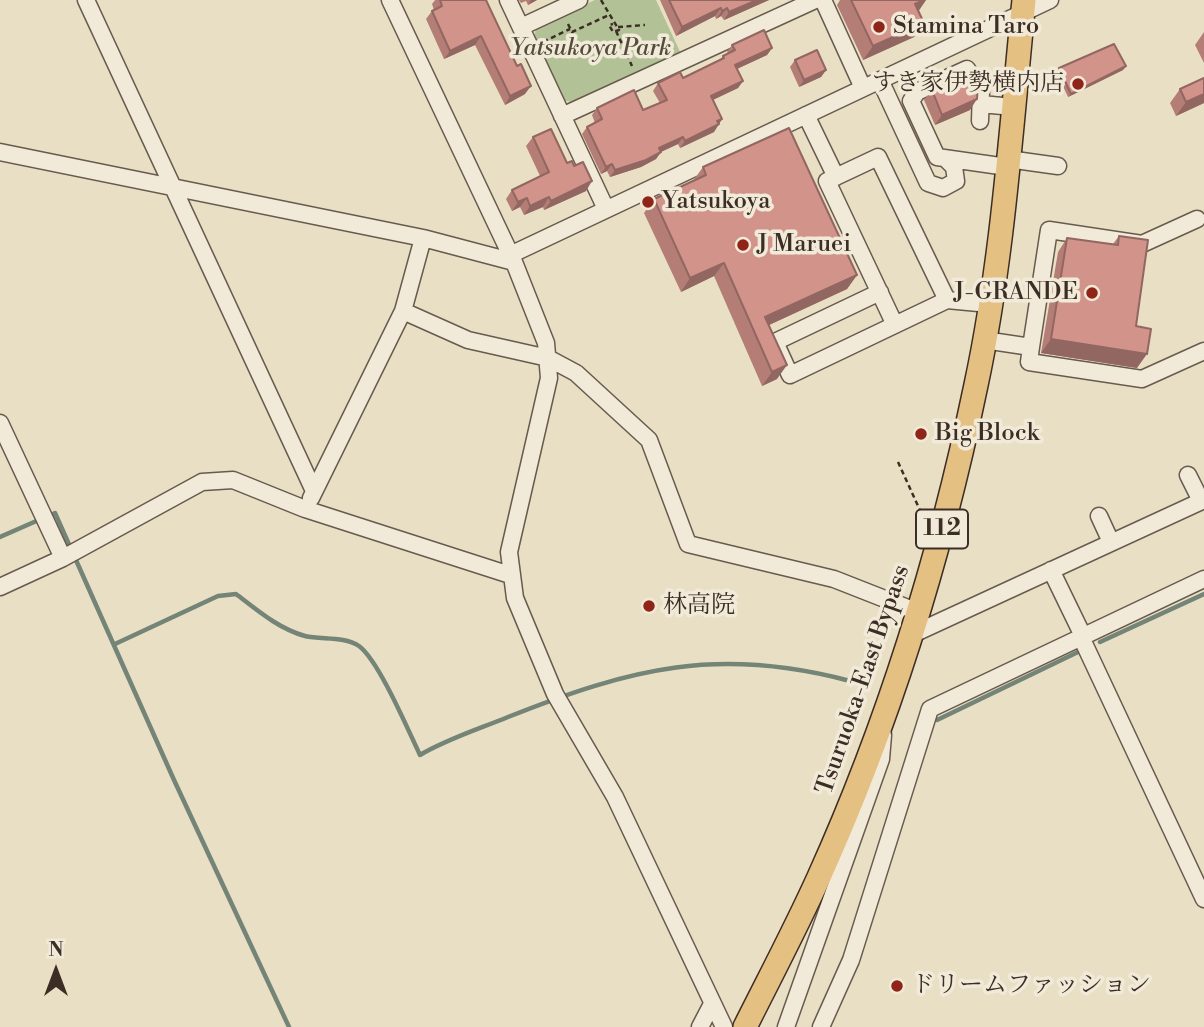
<!DOCTYPE html>
<html>
<head>
<meta charset="utf-8">
<style>
  body { margin:0 }
  #map { position:relative; width:1204px; height:1027px; overflow:hidden; background:#e9dfc4; font-family:"Libre Bodoni",serif }
  canvas { display:block }
  .north { position:absolute; left:21px; top:936px; width:70px; height:70px; -webkit-text-stroke:5px #f1ead9; paint-order:stroke; rotate:0deg; font-size:19px; font-weight:700; line-height:28px; text-align:center; color:#3d2e25 }
  .north::after { content:''; display:block; margin:auto; width:24px; height:32px; background:#3d2e25; clip-path:polygon(50% 0,100% 100%,50% 72%,0 100%) }
</style>
</head>
<body>
<div id="map">
<canvas width="1204" height="1027"></canvas>
<div class="north">N</div>
</div>
<script>
const g = document.querySelector('canvas').getContext('2d');
g.lineJoin = 'round';
function fill(path, color) {
  g.fillStyle = color;
  g.fill(path, 'evenodd');
}
function trace(path, color, width, dash) {
  g.strokeStyle = color;
  g.lineWidth = width;
  g.lineCap = dash ? 'butt' : 'round';
  g.setLineDash(dash || []);
  g.stroke(path);
}
function label(font, color, halo, rows, align = 'center') {
  g.font = font + ' "Libre Bodoni","Noto Serif JP",serif';
  g.lineWidth = 7;
  g.setLineDash([]);
  g.textBaseline = 'middle';
  g.strokeStyle = halo;
  g.fillStyle = color;
  for (const [text, x, y, turn = 0] of rows) {
    g.save();
    g.translate(x, y);
    g.rotate((+turn || 0) * Math.PI / 180);
    g.textAlign = isNaN(turn) ? turn : align;
    if (halo) g.strokeText(text, 0, 0);
    g.fillText(text, 0, 0);
    g.restore();
  }
}
const green = new Path2D(`
  M595 0H656L682 56 577 103 561 100 534 40 536 27Z`);
const stream = new Path2D(`
  M49 516 55 513 174 780 289 1027
  M0 537 41 519
  M1100 642 1204 594
  M115 644 218 596 236 594C257 610 279 629 305 636 322 640 344 636 359 646 379 661 408 730 420 755 447 739 479 729 508 717 631 668 719 646 850 681
  M937 720 1078 652`);
const path = new Path2D(`
  M601 0 619 30 613 32 609 25 613 24
  M568 24 572 32 609 15
  M618 27 645 25
  M616 31 632 66
  M547 44V40L570 29
  M898 462 924 519`);
const minor = new Path2D(`
  M86 0 314 491
  M390 0 514 262 546 343 549 378 509 552 515 598 555 694 615 797 724 1027
  M508 0 606 209
  M823 0 863 88
  M521 27 579 0
  M880 80 928 183 943 188 956 181 954 167 946 159
  M981 104 1013 107
  M806 115 836 177
  M562 116 815 0
  M980 121 981 91 967 69 917 92 911 101 937 157 1007 167
  M0 152 423 238 514 262
  M1008 159 1058 166
  M510 255 1050 0
  M880 292 775 342 790 375 947 300 989 304
  M403 311 468 340 548 358 576 373 649 440 688 544 834 579 918 612
  M895 325 827 181 878 157 947 300
  M984 340 1031 347 1029 362 1142 379 1204 351
  M1031 347 1049 230 1142 244 1197 219
  M0 423 63 558
  M1188 475 1201 501
  M311 498 403 311 423 238
  M1099 516 1111 542
  M1051 570 1083 636
  M0 587 63 558 202 482 233 480 305 509 510 575
  M911 635 1204 500
  M1081 637 1204 899
  M700 1027 712 1004
  M786 1027 881 759 883 735
  M821 1027 851 960 930 709 1204 579`);
const highway = new Path2D(`
  M745 1027C770 977 796 928 819 877 890 720 941 553 976 385 1003 259 1011 128 1024 0`);
const wall = new Path2D(`
  M435 0H486L525 94 505 105 475 45 444 59 426 19 432 11 434 10 432 4Z
  M519 0H537L528 5 526 1 521 3Z
  M660 0H769L724 20 721 16 716 19 715 16 676 36Z
  M840 0H926L918 11 924 23 914 37 863 60 837 5Z
  M1204 32V63L1195 45Z
  M732 45 772 48 767 55 737 69 743 81 738 88 713 100 722 119 714 132 680 148 678 144 661 152 656 159 641 167 610 177 607 171 601 174 582 134 587 127 595 123 592 115 597 108 643 110 660 103 653 91 658 83 683 78 720 60 723 56 728 53 727 52Z
  M795 60 826 70 821 77 799 87 790 67Z
  M1126 66 1123 70 1068 97 1056 71 1059 68Z
  M1204 78V103L1176 116 1170 103 1180 89Z
  M932 90 970 110 935 125 924 100Z
  M533 137 567 163 586 191 544 210 543 207 524 215 520 207 512 211 506 199 512 190 540 176 526 146Z
  M703 167 857 275 847 289 769 325 777 379 762 386 714 276 681 292 644 213 654 199 693 181Z
  M1119 236 1136 326 1137 368 1041 353 1058 252 1067 238 1113 244Z`);
const shadedWall = new Path2D(`
  M531 0H537L528 5Z
  M757 0H769L724 20 729 12Z
  M924 0H926L918 12 915 4Z
  M721 8 715 16 676 36 682 27Z
  M727 8 721 16 716 19 722 11Z
  M924 23 914 37 863 60 873 46Z
  M481 36 475 45 444 59 450 51Z
  M772 48 767 55 730 72 735 65Z
  M1126 66 1123 70 1068 97 1071 94Z
  M826 70 821 77 799 87 804 80Z
  M743 81 738 88 706 103 711 96Z
  M531 86 525 94 505 105 510 96Z
  M1204 94V103L1176 116 1186 102Z
  M977 99 970 110 935 125 942 115Z
  M722 119 714 132 680 148 685 141Z
  M683 137 678 144 654 155 659 148Z
  M661 152 656 159 641 167 610 177 615 170Z
  M612 164 607 171 601 174 606 167Z
  M592 181 586 191 544 210 551 201Z
  M549 197 543 207 524 215 530 206Z
  M527 198 520 207 512 211 518 202Z
  M724 263 714 276 681 292 690 278Z
  M857 275 847 289 756 331 765 317Z
  M1051 339 1147 354 1137 368 1041 353Z
  M787 365 777 379 762 386 772 372Z`);
const building = new Path2D(`
  M440 0H486L517 66 521 64 531 86 510 96 481 36 450 51 432 11 442 6Z
  M669 0H757L729 12 727 8 722 11 721 8 682 27Z
  M851 0H924L915 4 924 23 873 46Z
  M764 30 772 48 735 65 743 81 711 96 722 119 717 121 719 124 685 141 683 137 659 148 661 152 646 160 615 170 612 164 606 167 587 127 602 119 597 108 634 90 643 110 667 100 658 83 680 72 683 78 724 58 723 56 735 50 732 45Z
  M1114 44 1126 66 1071 94 1059 68Z
  M817 50 826 70 804 80 795 60Z
  M970 72 978 83 977 99 942 115 932 90Z
  M1204 78V94L1186 102 1180 89Z
  M789 128 857 275 765 317 787 365 772 372 724 263 690 278 654 199 706 175 703 167Z
  M551 129 567 163 572 161 574 166 583 162 592 181 551 201 549 197 530 206 527 198 518 202 512 190 549 172 533 137Z
  M1119 236 1148 240 1136 326 1151 329 1147 354 1051 339 1067 238 1118 245Z`);
const markers = [
  [879,27,7,"#8f2418"],
  [1078,84,7,"#8f2418"],
  [648,202,7,"#8f2418"],
  [743,245,7,"#8f2418"],
  [1092,293,7,"#8f2418"],
  [921,434,7,"#8f2418"],
  [649,606,7,"#8f2418"],
  [897,986,7,"#8f2418"]
];
const shields = [
  [942,529,52]
];
const shieldNames = [
  ["112",942,529]
];
const poiNames = [
  ["Stamina Taro",893,27],
  ["すき家伊勢横内店",1064,84,"right"],
  ["Yatsukoya",662,202],
  ["J Maruei",757,245],
  ["J-GRANDE",1078,293,"right"],
  ["Big Block",935,434],
  ["林高院",663,606],
  ["ドリームファッション",911,986]
];
const parkNames = [
  ["Yatsukoya Park",591,49]
];
const streetNames = [
  ["Tsuruoka-East Bypass",864,680,-71]
];
fill(green, '#b3c296');
trace(stream, '#748477', 4.5);
trace(minor, '#685a4d', 19);
trace(highway, '#3d2e25', 26);
trace(path, '#3d2e25', 2.5, [5, 3.5]);
trace(minor, '#f1ead9', 16);
trace(highway, '#e4c082', 23);
fill(wall, '#b47e77');
fill(shadedWall, '#926761');
fill(building, '#d1938a');
trace(building, '#926761', 2);
for (const [x, y, r, color] of markers) {
  const dot = new Path2D();
  dot.arc(x, y, r, 0, 2 * Math.PI);
  g.fillStyle = color;
  g.fill(dot);
  trace(dot, '#f1ead9', 2.5);
}
for (const [x, y, w] of shields) {
  const box = new Path2D();
  box.roundRect(x - w / 2, y - 19.5, w, 39, 5);
  g.fillStyle = '#f1ead9';
  g.fill(box);
  trace(box, '#3d2e25', 2);
}
label('bold 23px', '#3d2e25', null, shieldNames);
label('24px', '#3d2e25', '#f1ead9', poiNames, 'left');
label('italic 24px', '#554c3c', '#f1ead9', parkNames);
label('24px', '#3d2e25', '#f1ead9', streetNames);
</script>
</body>
</html>
